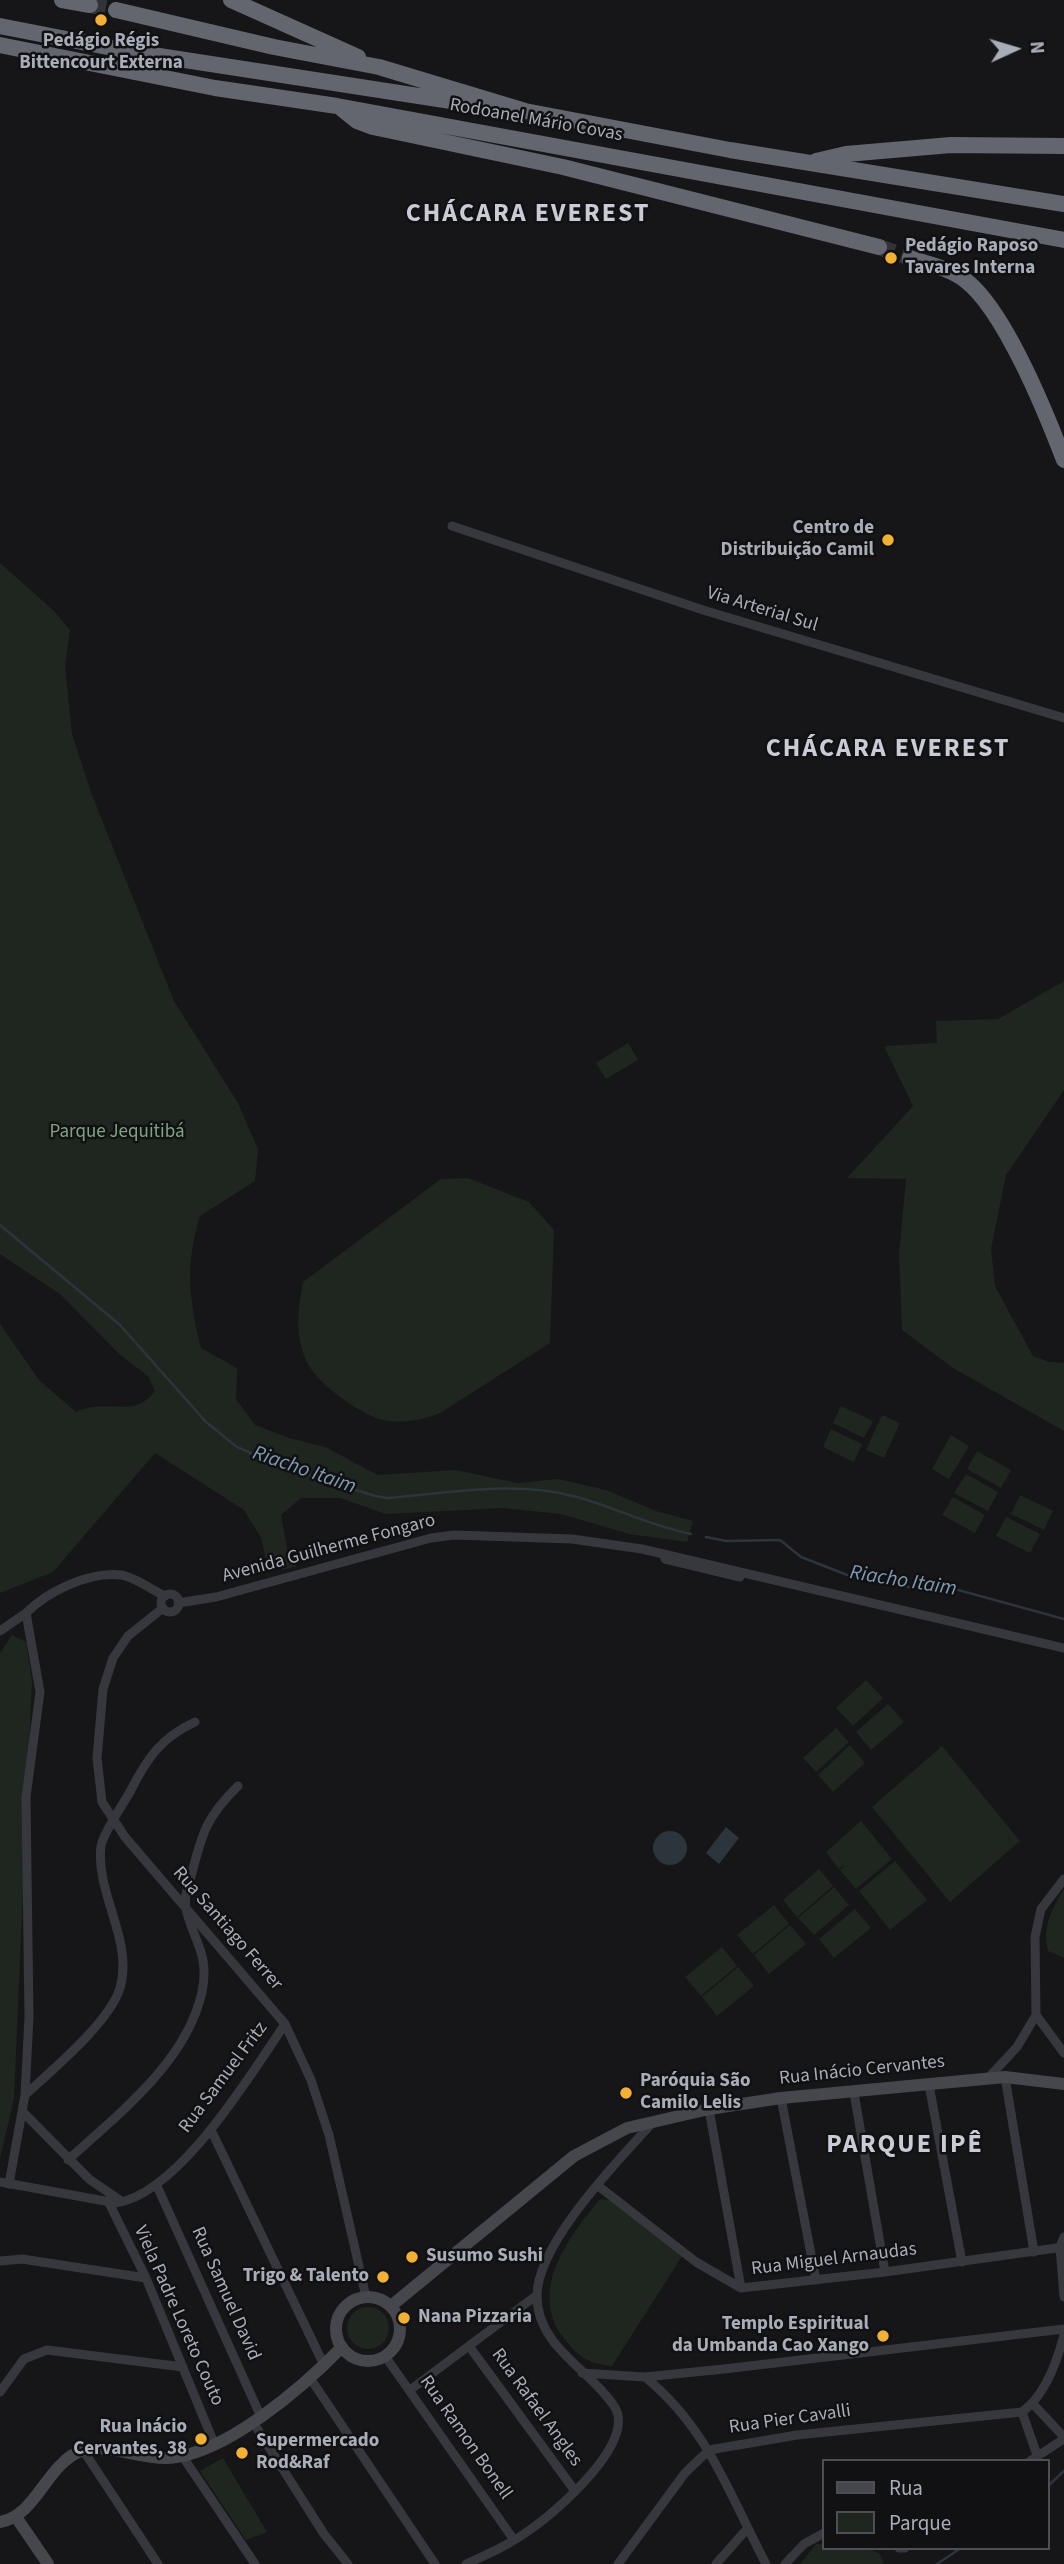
<!DOCTYPE html>
<html>
<head>
<meta charset="utf-8">
<style>
  body { margin:0 }
  #map { position:relative; width:1064px; height:2564px; overflow:hidden; background:#161618; font-family:"Source Sans 3",sans-serif }
  canvas { display:block }
  .legend { position:absolute; left:822px; top:2459px; width:228px; height:91px; box-sizing:border-box; background:#111113; border:2px solid #4d4f55; margin:0; padding:9px 12px; list-style:none; font-size:21px; color:#a8adb8 }
  .legend li { display:flex; align-items:center; gap:14px; height:35px }
  .legend b { width:35px; border:2px solid #4d4f55 }
  .north { position:absolute; left:980px; top:14px; width:70px; height:70px; -webkit-text-stroke:5px #111113; paint-order:stroke; rotate:86deg; font-size:19px; font-weight:700; line-height:28px; text-align:center; color:#a8adb8 }
  .north::after { content:''; display:block; margin:auto; width:24px; height:32px; background:#a8adb8; clip-path:polygon(50% 0,100% 100%,50% 72%,0 100%) }
</style>
</head>
<body>
<div id="map">
<canvas width="1064" height="2564"></canvas>
<ul class="legend">
<li><b style="height:9px;background:#45474d"></b>Rua</li>
<li><b style="height:19px;background:#1e261f"></b>Parque</li>
</ul>
<div class="north">N</div>
</div>
<script>
const g = document.querySelector('canvas').getContext('2d');
g.lineJoin = 'round';
function fill(path, color) {
  g.fillStyle = color;
  g.fill(path, 'evenodd');
}
function trace(path, color, width, dash) {
  g.strokeStyle = color;
  g.lineWidth = width;
  g.lineCap = dash ? 'butt' : 'round';
  g.setLineDash(dash || []);
  g.stroke(path);
}
function label(font, color, halo, rows, align = 'center') {
  g.font = font + ' "Source Sans 3",sans-serif';
  g.lineWidth = 5;
  g.setLineDash([]);
  g.textBaseline = 'middle';
  g.strokeStyle = halo;
  g.fillStyle = color;
  for (const [text, x, y, turn = 0] of rows) {
    g.save();
    g.translate(x, y);
    g.rotate((+turn || 0) * Math.PI / 180);
    g.textAlign = isNaN(turn) ? turn : align;
    if (halo) g.strokeText(text, 0, 0);
    g.fillText(text, 0, 0);
    g.restore();
  }
}
const green = new Path2D(`
  M0 563 53 610 70 630 65 666 72 734 92 795 174 1001 238 1103 258 1149 255 1181 200 1216C185 1264 189 1300 201 1348L237 1368 236 1399 255 1425 289 1438 325 1447 378 1475 455 1470 518 1483 558 1479 606 1490 656 1511 693 1521 687 1542 629 1534 561 1514 502 1508 386 1514 340 1498H301L281 1515 288 1553 297 1566 283 1570 267 1565 261 1538 244 1510 155 1453 53 1572 0 1593V1324L39 1380 76 1412C109 1397 133 1420 155 1391L148 1376 119 1354 60 1294 0 1254Z
  M1064 981V1090L1006 1175 991 1249 995 1286 1033 1356 1049 1362 1064 1363V1431L953 1368 902 1330 899 1254 906 1179 847 1178 913 1106 884 1046 937 1043 936 1021 998 1019Z
  M628 1043 638 1060 606 1079 596 1063Z
  M468 1178 529 1202 554 1230 550 1343 440 1413C423 1420 406 1423 387 1421 363 1417 317 1384 307 1362 294 1335 298 1310 303 1282L441 1179Z
  M841 1406 873 1421 864 1438 833 1423Z
  M882 1415 900 1423 884 1458 866 1450Z
  M831 1429 862 1444 854 1462 823 1447Z
  M951 1435 969 1446 949 1479 932 1469Z
  M977 1451 1011 1470 1001 1488 967 1469Z
  M966 1474 998 1492 988 1511 954 1493Z
  M1020 1495 1053 1511 1044 1530 1011 1514Z
  M953 1497 985 1515 975 1533 942 1515Z
  M1006 1517 1040 1534 1030 1553 996 1536Z
  M12 1635 26 1642 32 1681 14 2098 0 2159V1653Z
  M866 1680 883 1698 853 1726 836 1708Z
  M888 1704 904 1722 871 1750 856 1732Z
  M836 1728 849 1742 816 1772 803 1758Z
  M850 1745 865 1763 833 1792 818 1775Z
  M942 1746 1020 1841 950 1902 872 1807Z
  M861 1821 892 1859 856 1889 840 1870 846 1864 839 1869 826 1852Z
  M895 1861 927 1900 890 1930 859 1891Z
  M819 1869 833 1886 797 1917 783 1900Z
  M834 1887 849 1905 814 1935 798 1918Z
  M1064 1888V1958L1048 1951C1042 1926 1052 1910 1064 1888Z
  M774 1905 789 1924 753 1954 737 1935Z
  M855 1909 871 1928 834 1958 819 1939Z
  M790 1925 806 1944 769 1974 754 1955Z
  M722 1947 737 1966 701 1996 685 1977Z
  M738 1967 754 1986 717 2016 702 1997Z
  M600 2199 610 2200 682 2256 612 2366C588 2364 577 2356 563 2337 528 2290 569 2237 600 2199Z
  M347 2328a21 21 0 1 1 42 0a21 21 0 1 1-42 0Z
  M223 2458 267 2532 246 2540 200 2471Z
  M824 2543V2548H866L880 2554 884 2564H800L816 2544Z`);
const water = new Path2D(`
  M726 1827 739 1838 719 1864 706 1853Z
  M653 1848a17 17 0 1 1 34 0a17 17 0 1 1-34 0Z`);
const stream = new Path2D(`
  M0 1225 120 1325 206 1422 237 1447 278 1465 375 1496 388 1498C450 1493 516 1480 577 1497 616 1508 651 1526 691 1534
  M706 1537 726 1541 780 1540 801 1557 855 1578 920 1589 951 1588 1064 1619
  M1048 2486 1064 2471
  M937 2564 961 2548`);
const highwayTunnel = new Path2D(`
  M90 5 116 10
  M879 247 910 258`);
const street = new Path2D(`
  M452 526 703 610 1064 718
  M665 1559 740 1577
  M161 1603a9 9 0 1 1 18 0a9 9 0 1 1-18 0Z
  M178 1603 216 1597 431 1538 454 1535 572 1539 642 1549 1064 1648
  M163 1608 128 1636 113 1658 103 1689 97 1758 102 1802 125 1837 285 2024 311 2080 329 2135 366 2297
  M0 1631 26 1613
  M1036 2015 1064 2053
  M1005 2077 1034 2252
  M988 2078 1017 2047 1036 2015 1035 1937 1041 1909 1064 1879
  M929 2085 962 2262
  M854 2093 885 2272
  M25 2095C51 2071 110 2022 120 1988 134 1941 95 1893 101 1846 103 1833 124 1803 131 1790 147 1758 162 1737 195 1722
  M781 2098 816 2280
  M709 2109 741 2288
  M22 2111 89 2179 121 2201
  M211 2130 324 2365
  M68 2160C119 2113 186 2063 202 1992 210 1954 193 1940 186 1909 183 1898 189 1884 192 1873 202 1833 207 1816 238 1786
  M0 2182 116 2203C179 2194 251 2074 285 2024
  M9 2184 25 2095 29 2017 26 1797 40 1692 26 1613C47 1592 89 1571 121 1575 135 1577 152 1590 165 1596
  M597 2185 696 2262 741 2288 885 2272 1064 2247
  M157 2186 261 2417
  M109 2203 146 2278 214 2443
  M1064 2237 1060 2247 1064 2297
  M0 2261 22 2259 146 2278
  M469 2346 575 2491
  M385 2356 514 2540
  M582 2373 645 2377 724 2369 1064 2329
  M645 2377C708 2428 729 2494 766 2564
  M310 2378 435 2564
  M410 2390 537 2295
  M0 2392 24 2359 47 2350 183 2367
  M1033 2404 1064 2437
  M1022 2412C1045 2396 1057 2362 1064 2335
  M1022 2412 1037 2455
  M253 2422 324 2534 348 2564
  M83 2450 158 2564
  M183 2457 255 2564
  M1030 2461 1064 2439
  M899 2548H905
  M466 2564C488 2554 511 2544 531 2529 557 2511 638 2441 614 2406 590 2369 537 2347 537 2296 537 2243 619 2160 653 2122
  M618 2564 685 2473 709 2450 797 2435 1022 2412
  M716 2564 747 2529
  M785 2564 804 2544 824 2533`);
const secondary = new Path2D(`
  M336 2329a32 32 0 1 1 64 0a32 32 0 1 1-64 0Z
  M391 2306 574 2156 627 2128 709 2109 781 2098 1005 2077 1064 2084
  M16 2517 48 2564
  M0 2522C38 2515 46 2463 83 2450 105 2442 143 2460 168 2458 225 2455 303 2387 342 2347`);
const highway = new Path2D(`
  M62 0 90 5
  M231 0 358 57
  M116 10 274 47 379 67 525 111 730 150 1064 204
  M0 26 133 52 477 105
  M0 45 215 88 337 106 1064 240
  M342 109 357 121 373 127 563 167 879 247
  M816 161 846 154 951 145 1064 146
  M910 258C927 264 950 268 965 280 1004 309 1046 413 1064 460`);
const markers = [
  [101,20,7,"#f2b134"],
  [891,258,7,"#f2b134"],
  [888,540,7,"#f2b134"],
  [626,2093,7,"#f2b134"],
  [412,2257,7,"#f2b134"],
  [383,2277,7,"#f2b134"],
  [404,2318,7,"#f2b134"],
  [883,2336,7,"#f2b134"],
  [201,2439,7,"#f2b134"],
  [242,2453,7,"#f2b134"]
];
const poiNames = [
  ["Pedágio Régis",101,42,"center"],
  ["Bittencourt Externa",101,64,"center"],
  ["Pedágio Raposo",905,247],
  ["Tavares Interna",905,269],
  ["Centro de",874,529,"right"],
  ["Distribuição Camil",874,551,"right"],
  ["Paróquia São",640,2082],
  ["Camilo Lelis",640,2104],
  ["Susumo Sushi",426,2257],
  ["Trigo & Talento",369,2277,"right"],
  ["Nana Pizzaria",418,2318],
  ["Templo Espiritual",869,2325,"right"],
  ["da Umbanda Cao Xango",869,2347,"right"],
  ["Rua Inácio",187,2428,"right"],
  ["Cervantes, 38",187,2450,"right"],
  ["Supermercado",256,2442],
  ["Rod&Raf",256,2464]
];
const streetNames = [
  ["Rodoanel Mário Covas",536,121,10],
  ["Via Arterial Sul",762,610,17],
  ["Avenida Guilherme Fongaro",329,1549,-15],
  ["Rua Santiago Ferrer",227,1929,49],
  ["Rua Inácio Cervantes",862,2071,-6],
  ["Rua Samuel Fritz",224,2078,-53],
  ["Rua Miguel Arnaudas",834,2260,-7],
  ["Rua Samuel David",225,2294,66],
  ["Viela Padre Loreto Couto",178,2316,66],
  ["Rua Rafael Angles",536,2408,54],
  ["Rua Pier Cavalli",790,2420,-8],
  ["Rua Ramon Bonell",465,2438,55]
];
const parkNames = [
  ["Parque Jequitibá",117,1133]
];
const waterNames = [
  ["Riacho Itaim",304,1471,19],
  ["Riacho Itaim",903,1582,9]
];
const districtNames = [
  ["CHÁCARA EVEREST",528,215],
  ["CHÁCARA EVEREST",888,750],
  ["PARQUE IPÊ",905,2146]
];
fill(green, '#1e261f');
fill(water, '#2c353c');
trace(stream, '#2c353c', 2.5);
trace(highwayTunnel, '#333438', 16, [16, 8]);
trace(street, '#37383d', 9);
trace(secondary, '#45474d', 12);
trace(highway, '#63666e', 16);
for (const [x, y, r, color] of markers) {
  const dot = new Path2D();
  dot.arc(x, y, r, 0, 2 * Math.PI);
  g.fillStyle = color;
  g.fill(dot);
  trace(dot, '#111113', 2.5);
}
label('bold 19px', '#a8adb8', '#111113', poiNames, 'left');
label('19px', '#a8adb8', '#111113', streetNames);
label('19px', '#7fa381', '#111113', parkNames);
label('italic 21px', '#7f9bb3', '#111113', waterNames);
g.letterSpacing = '2px';
label('bold 26px', '#c9ccd4', '#111113', districtNames);
g.letterSpacing = '0px';
</script>
</body>
</html>
